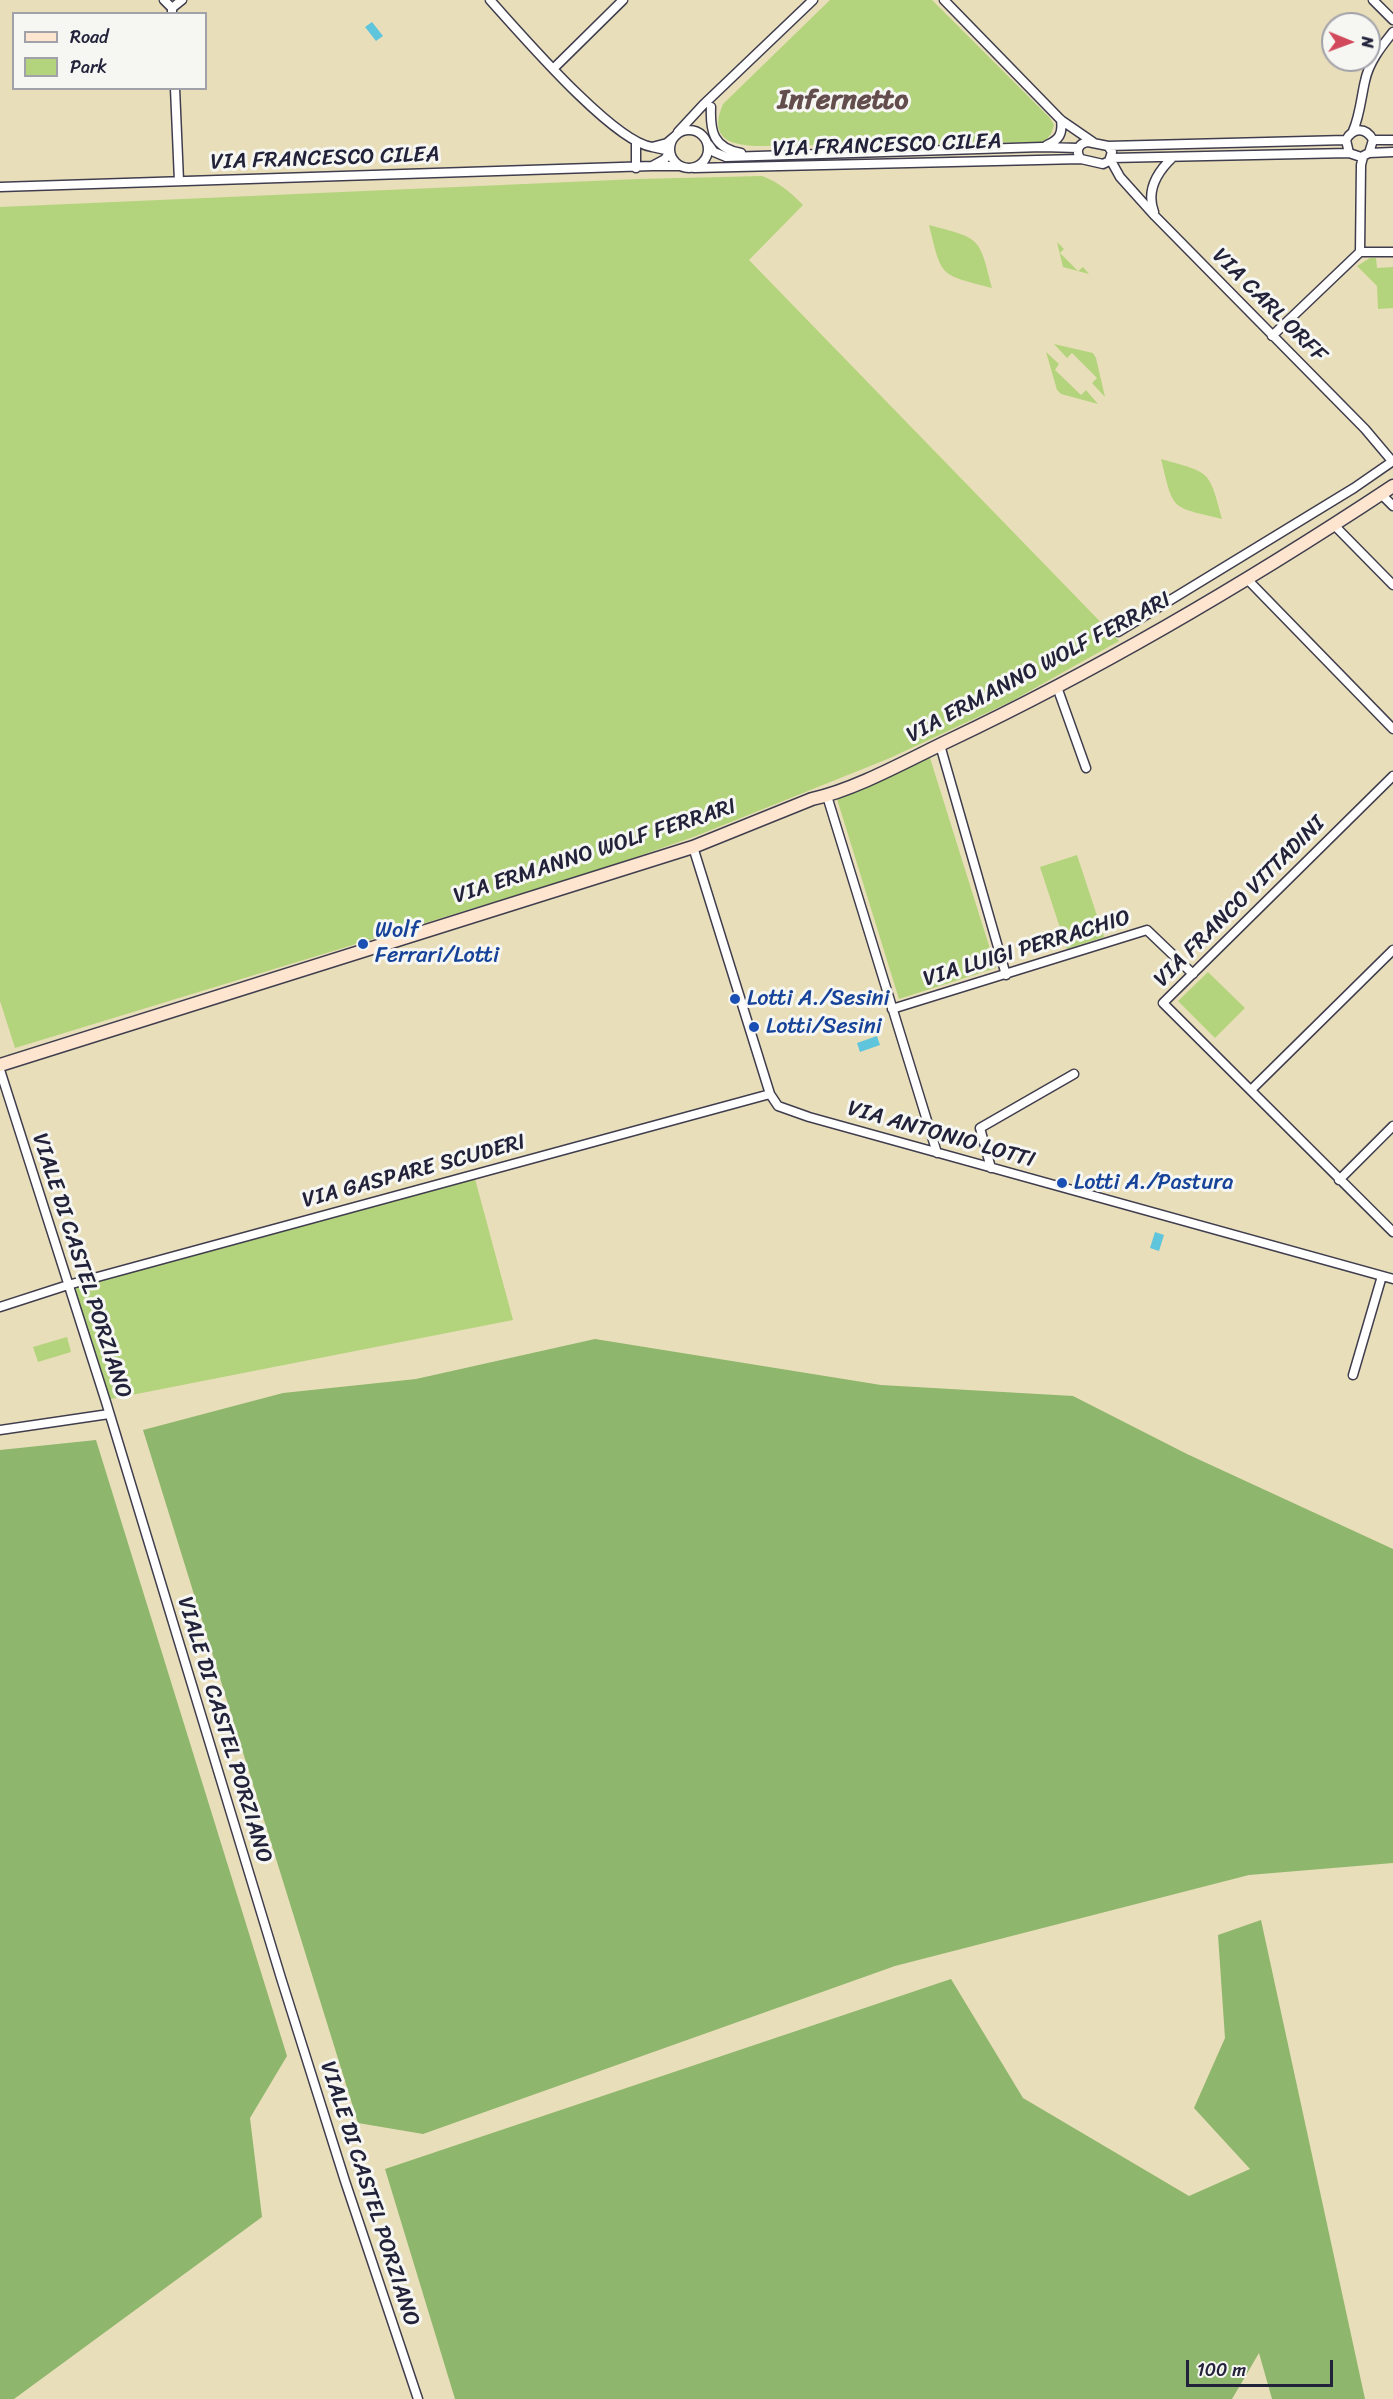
<!DOCTYPE html>
<html>
<head>
<meta charset="utf-8">
<style>
  body { margin:0 }
  #map { position:relative; width:1393px; height:2399px; overflow:hidden; background:#e9deba; font-family:Sriracha,sans-serif }
  canvas { display:block }
  .legend { position:absolute; left:12px; top:12px; width:195px; height:78px; box-sizing:border-box; background:#f6f6f2; border:2px solid #a1a1a9; margin:0; padding:8px 10px; list-style:none; font-size:18px; color:#22223b }
  .legend li { display:flex; align-items:center; gap:12px; height:30px }
  .legend b { width:30px; border:2px solid #a1a1a9 }
  .north { position:absolute; left:1321px; top:12px; width:60px; height:60px; box-sizing:border-box; background:#f6f6f2; border:2px solid #a1a1a9; border-radius:50%; rotate:91deg; font-size:16px; font-weight:700; line-height:24px; text-align:center; color:#22223b }
  .north::after { content:''; display:block; margin:auto; width:21px; height:27px; background:#d1495b; clip-path:polygon(50% 0,100% 100%,50% 72%,0 100%) }
  .scale { position:absolute; left:1186px; top:2360px; width:147px; height:27px; box-sizing:border-box; border:3px solid #22223b; border-top:0; padding-left:8px; font-size:18px; line-height:21px; white-space:nowrap; color:#22223b; -webkit-text-stroke:4px #f6f6f2; paint-order:stroke }
</style>
</head>
<body>
<div id="map">
<canvas width="1393" height="2399"></canvas>
<ul class="legend">
<li><b style="height:8px;background:#fde5d0"></b>Road</li>
<li><b style="height:16px;background:#b3d47c"></b>Park</li>
</ul>
<div class="north">N</div>
<div class="scale">100 m</div>
</div>
<script>
const g = document.querySelector('canvas').getContext('2d');
g.lineJoin = 'round';
function fill(path, color) {
  g.fillStyle = color;
  g.fill(path, 'evenodd');
}
function trace(path, color, width, dash) {
  g.strokeStyle = color;
  g.lineWidth = width;
  g.lineCap = dash ? 'butt' : 'round';
  g.setLineDash(dash || []);
  g.stroke(path);
}
function label(font, color, halo, rows, align = 'center') {
  g.font = font + ' Sriracha,sans-serif';
  g.lineWidth = 6;
  g.setLineDash([]);
  g.textBaseline = 'middle';
  g.strokeStyle = halo;
  g.fillStyle = color;
  for (const [text, x, y, turn = 0] of rows) {
    g.save();
    g.translate(x, y);
    g.rotate((+turn || 0) * Math.PI / 180);
    g.textAlign = isNaN(turn) ? turn : align;
    if (halo) g.strokeText(text, 0, 0);
    g.fillText(text, 0, 0);
    g.restore();
  }
}
const green = new Path2D(`
  M830 0H932L1050 118 1054 125 1051 134 1044 142 762 146C730 146 708 139 723 104Z
  M762 176C779 182 790 192 803 205L749 260 1119 641 1010 702 890 758 696 836 602 869 15 1048 0 1001V207L638 179Z
  M929 225C981 239 979 236 992 288 939 274 942 278 929 225Z
  M1057 242 1064 249 1060 253 1078 271 1083 267 1089 274 1063 267Z
  M1370 258H1376L1377 268 1393 267V308L1378 309 1377 286 1357 266Z
  M1054 344 1093 353 1096 358 1105 397 1092 383 1097 378 1072 353 1067 358Z
  M1046 352 1059 364 1055 370 1081 395 1086 390 1098 404 1061 394 1057 390Z
  M1161 459C1210 473 1209 469 1222 519 1170 506 1174 512 1161 459Z
  M930 758 996 968 899 999 837 799Z
  M1077 855 1104 937 1067 949 1040 867Z
  M1208 972 1245 1008 1215 1038 1178 1001Z
  M474 1175 513 1320 106 1400 68 1285Z
  M67 1337 71 1352 38 1362 33 1347Z`);
const forest = new Path2D(`
  M595 1339 881 1385 1073 1396 1187 1454 1393 1549V1863L1249 1875 895 1966 423 2134 358 2123 143 1430 283 1393 416 1379Z
  M96 1440 287 2056 250 2118 262 2217 14 2399H0V1450Z
  M1261 1920 1365 2399H1272L1259 2353 1232 2399H455L385 2169 951 1979 1023 2098 1189 2196 1250 2169 1194 2108 1225 2038 1218 1935Z`);
const water = new Path2D(`
  M372 22 383 36 376 41 365 27Z
  M877 1036 880 1045 860 1052 857 1043Z
  M1155 1232 1164 1235 1159 1251 1150 1248Z`);
const street = new Path2D(`
  M164 0 172 8V14
  M490 0C520 33 613 142 652 147
  M944 0 1061 120 1093 142
  M1373 0 1393 20
  M172 8 182 0
  M553 69 623 0
  M175 88 179 181
  M711 107C710 131 713 148 741 153
  M670 149a19 19 0 1 1 38 0a19 19 0 1 1-38 0Z
  M1353 131C1360 115 1361 98 1365 81 1369 62 1381 47 1393 32
  M678 132 703 105 813 0
  M674 137 667 143 652 147 670 151 665 159 652 166H680
  M1373 140H1393
  M1088 142 1108 146 1112 152 1109 161 1103 164 1081 159C1075 152 1078 143 1088 142Z
  M709 145 714 152 726 157 1042 147 1078 148
  M1047 145C1059 140 1063 134 1061 120
  M1108 146 1346 140
  M1349 153 1346 140C1353 127 1366 127 1373 140L1369 153
  M1111 158 1349 153 1361 157 1369 153 1393 152
  M1110 159 1120 177 1155 216 1365 429 1392 461
  M636 168V143
  M694 168 1081 159
  M0 187 652 166
  M1154 212C1146 191 1157 172 1173 157
  M1360 252H1393
  M1272 336 1360 252 1361 165 1363 157
  M1381 494 1393 506
  M1333 524 1393 585
  M1247 579 1393 729
  M1118 632 1354 488 1393 461
  M1057 687 1086 768
  M940 745 1006 975
  M1393 776 1163 1003 1393 1232
  M827 796 937 1153
  M693 847 770 1094 778 1106 809 1117 1393 1279
  M892 1009 1147 930 1193 974
  M0 1070 106 1402 281 1978 345 2181 418 2399
  M1251 1090 1393 950
  M991 1168 980 1128 1074 1074
  M1339 1180 1393 1126
  M0 1307 68 1285 770 1094
  M1353 1375 1382 1276
  M0 1430 109 1414`);
const secondary = new Path2D(`
  M0 1065 693 847 812 799C855 790 910 759 950 740 1104 667 1251 580 1393 486`);
const markers = [
  [363,944,6,"#1a4fb4"],
  [735,999,6,"#1a4fb4"],
  [754,1027,6,"#1a4fb4"],
  [1062,1183,6,"#1a4fb4"]
];
const streetNames = [
  ["VIA FRANCESCO CILEA",887,146,-2],
  ["VIA FRANCESCO CILEA",325,159,-2],
  ["VIA CARL ORFF",1269,306,45],
  ["VIA ERMANNO WOLF FERRARI",1039,668,-28],
  ["VIA ERMANNO WOLF FERRARI",595,852,-18],
  ["VIA FRANCO VITTADINI",1240,902,-45],
  ["VIA LUIGI PERRACHIO",1027,949,-17],
  ["VIA ANTONIO LOTTI",941,1135,16],
  ["VIA GASPARE SCUDERI",414,1172,-15],
  ["VIALE DI CASTEL PORZIANO",81,1266,72],
  ["VIALE DI CASTEL PORZIANO",224,1730,73],
  ["VIALE DI CASTEL PORZIANO",369,2194,72]
];
const transitNames = [
  ["Wolf",375,931],
  ["Ferrari/Lotti",375,956],
  ["Lotti A./Sesini",747,999],
  ["Lotti/Sesini",766,1027],
  ["Lotti A./Pastura",1074,1183]
];
const districtNames = [
  ["Infernetto",843,101]
];
fill(green, '#b3d47c');
fill(forest, '#8eb66c');
fill(water, '#5fc5dc');
trace(street, '#403e4e', 11);
trace(secondary, '#403e4e', 15);
trace(street, '#fff', 8);
trace(secondary, '#fde5d0', 12);
for (const [x, y, r, color] of markers) {
  const dot = new Path2D();
  dot.arc(x, y, r, 0, 2 * Math.PI);
  g.fillStyle = color;
  g.fill(dot);
  trace(dot, '#f6f6f2', 2);
}
label('22px', '#22223b', '#f6f6f2', streetNames);
label('22px', '#164399', '#f6f6f2', transitNames, 'left');
label('bold 28px', '#634e4d', '#f6f6f2', districtNames);
</script>
</body>
</html>
